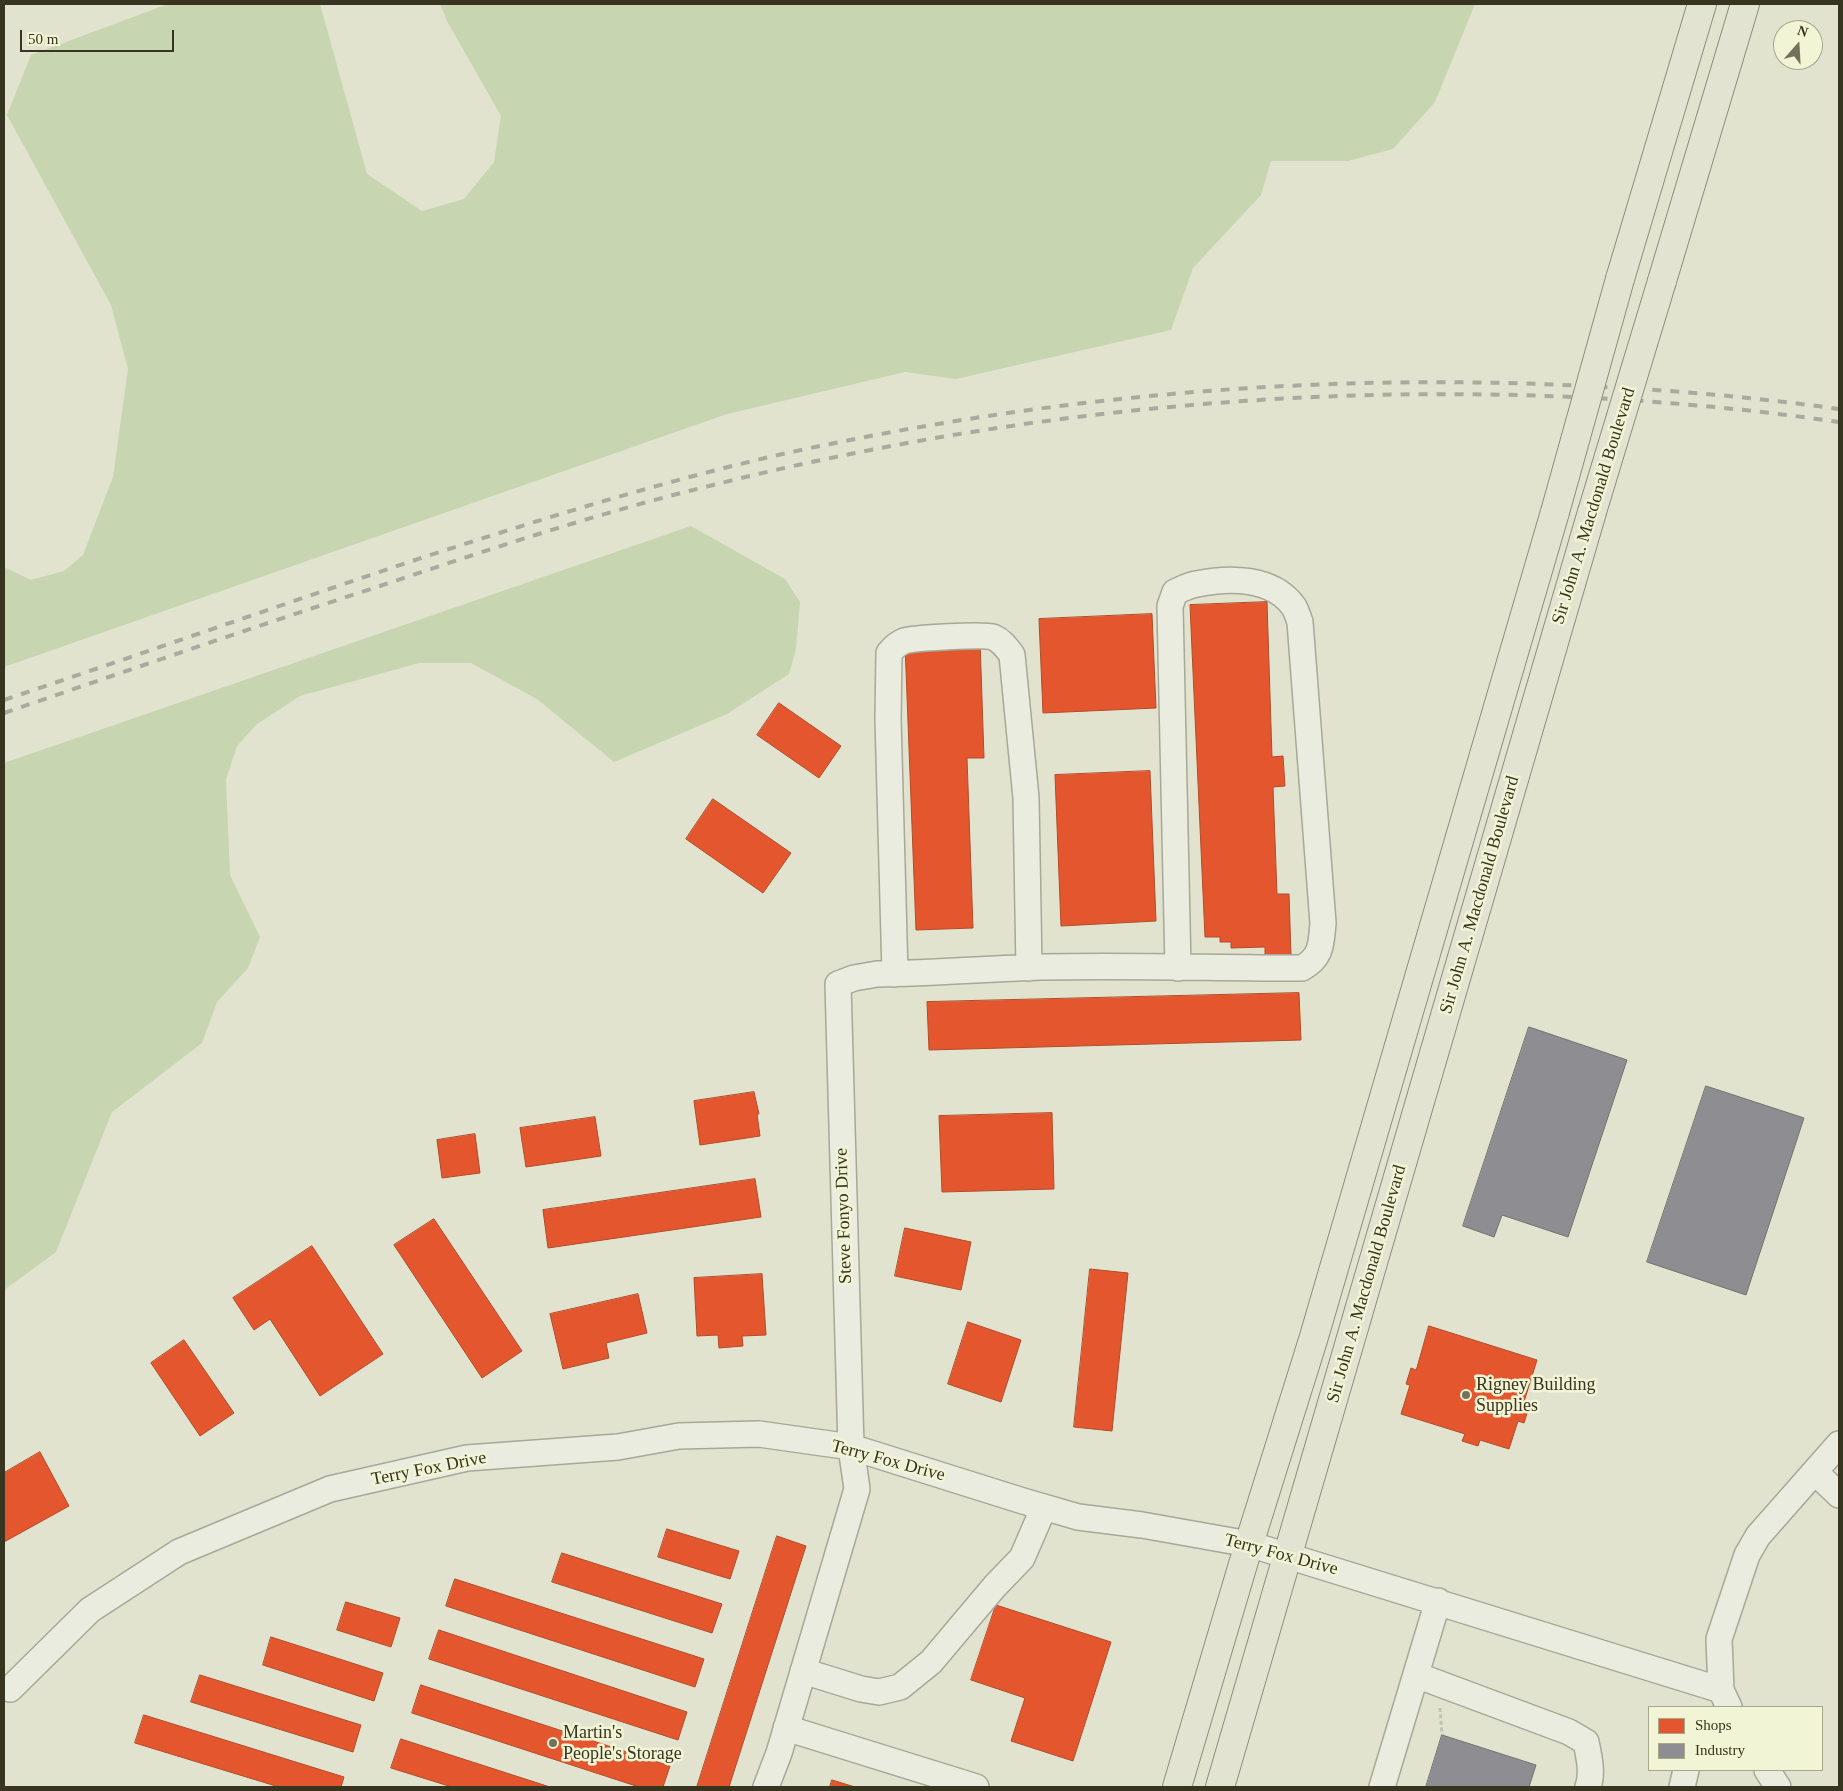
<!DOCTYPE html>
<html>
<head>
<meta charset="utf-8">
<style>
  body { margin:0 }
  #map { position:relative; width:1843px; height:1791px; overflow:hidden; background:#e1e3ce; font-family:"Times New Roman",serif }
  canvas { display:block }
  .frame { position:absolute; inset:0; border:5px solid #37341f; pointer-events:none }
  .legend { position:absolute; left:1648px; top:1706px; width:175px; height:65px; box-sizing:border-box; background:#f1f4d5; border:1px solid #a7a78c; margin:0; padding:6px 9px; list-style:none; font-size:15px; color:#37341f }
  .legend li { display:flex; align-items:center; gap:10px; height:25px }
  .legend b { width:25px; border:1px solid #a7a78c }
  .north { position:absolute; left:1773px; top:20px; width:50px; height:50px; box-sizing:border-box; background:#f1f4d5; border:1px solid #a7a78c; border-radius:50%; rotate:19deg; font-size:14px; font-weight:700; line-height:20px; text-align:center; color:#37341f }
  .north::after { content:''; display:block; margin:auto; width:18px; height:22px; background:#72715c; clip-path:polygon(50% 0,100% 100%,50% 72%,0 100%) }
  .scale { position:absolute; left:20px; top:30px; width:154px; height:22px; box-sizing:border-box; border:2px solid #37341f; border-top:0; padding-left:6px; font-size:15px; line-height:18px; white-space:nowrap; color:#37341f; -webkit-text-stroke:4px #f1f4d5; paint-order:stroke }
</style>
</head>
<body>
<div id="map">
<canvas width="1843" height="1791"></canvas>
<div class="frame"></div>
<ul class="legend">
<li><b style="height:14px;background:#e4572e"></b>Shops</li>
<li><b style="height:14px;background:#8d8d92"></b>Industry</li>
</ul>
<div class="north">N</div>
<div class="scale">50 m</div>
</div>
<script>
const g = document.querySelector('canvas').getContext('2d');
g.lineJoin = 'round';
function fill(path, color) {
  g.fillStyle = color;
  g.fill(path, 'evenodd');
}
function trace(path, color, width, dash) {
  g.strokeStyle = color;
  g.lineWidth = width;
  g.lineCap = dash ? 'butt' : 'round';
  g.setLineDash(dash || []);
  g.stroke(path);
}
function label(font, color, halo, rows, align = 'center') {
  g.font = font + ' "Times New Roman",serif';
  g.lineWidth = 5;
  g.setLineDash([]);
  g.textBaseline = 'middle';
  g.strokeStyle = halo;
  g.fillStyle = color;
  for (const [text, x, y, turn = 0] of rows) {
    g.save();
    g.translate(x, y);
    g.rotate((+turn || 0) * Math.PI / 180);
    g.textAlign = isNaN(turn) ? turn : align;
    if (halo) g.strokeText(text, 0, 0);
    g.fillText(text, 0, 0);
    g.restore();
  }
}
const green = new Path2D(`
  M168 4H320L367 174 422 211 464 199 494 162 501 116 447 21 440 4H1475L1435 102 1393 149 1348 161H1271L1261 195 1193 268 1171 330 956 379 905 372 727 414 4 667V567L31 580 64 571 83 555 113 477 128 369 111 305 7 115 31 55Z
  M691 526 785 579 800 602 796 649 789 674 727 714 614 762 537 699 471 663H419L300 696 257 724 237 746 226 779 230 875 260 937 248 968 217 1002 202 1043 112 1112 56 1252 4 1290V763Z`);
const shops = new Path2D(`
  M1267 602 1272 757 1283 756 1285 786 1273 787 1277 894H1289L1291 955 1265 956V947L1231 948V942H1220V937H1205L1190 605Z
  M1152 614 1156 708 1043 713 1039 619Z
  M980 640 984 758H967L973 928 916 930 905 644Z
  M779 703 841 746 819 778 757 735Z
  M1150 771 1156 921 1061 926 1055 775Z
  M713 799 791 853 763 893 686 839Z
  M1299 993 1301 1040 929 1050 927 1002Z
  M754 1092 759 1114H757L760 1136 700 1145 694 1101Z
  M1052 1113 1054 1189 942 1192 939 1116Z
  M595 1117 601 1156 526 1167 520 1128Z
  M475 1134 480 1173 442 1178 437 1140Z
  M755 1179 761 1217 548 1248 543 1210Z
  M434 1219 522 1351 482 1378 394 1245Z
  M905 1228 971 1242 961 1290 895 1276Z
  M312 1246 383 1354 320 1396 270 1319 254 1330 233 1298Z
  M1090 1269 1128 1273 1112 1431 1074 1427Z
  M762 1274 766 1335 742 1336 743 1346 719 1348 718 1335 697 1336 694 1278Z
  M638 1294 647 1333 606 1343 609 1358 563 1369 550 1314Z
  M968 1322 1021 1340 1001 1402 948 1384Z
  M1429 1326 1537 1360 1523 1405 1529 1407 1524 1423 1518 1421 1509 1449 1480 1440 1478 1446 1462 1441 1465 1434 1401 1414 1410 1385 1406 1384 1411 1368 1416 1370Z
  M184 1340 234 1413 200 1436 151 1363Z
  M40 1452 69 1506 4 1542V1473Z
  M667 1529 739 1551 730 1579 658 1557Z
  M777 1536 806 1546 729 1787H697Z
  M562 1553 722 1604 712 1633 552 1582Z
  M455 1579 704 1659 695 1687 446 1606Z
  M346 1602 400 1618 391 1647 337 1630Z
  M996 1605 1111 1642 1073 1761 1011 1741 1025 1698 971 1680Z
  M439 1630 687 1712 678 1740 429 1659Z
  M271 1637 383 1673 374 1701 263 1665Z
  M200 1675 361 1725 353 1752 191 1702Z
  M421 1685 670 1766 663 1787H639L412 1713Z
  M144 1715 344 1777 341 1787H279L135 1743Z
  M401 1739 550 1787H452L391 1768Z
  M832 1780 855 1787H830Z`);
const industry = new Path2D(`
  M1529 1027 1627 1060 1568 1237 1502 1215 1494 1237 1463 1226Z
  M1706 1086 1804 1118 1746 1295 1647 1262Z
  M1442 1735 1536 1765 1529 1787H1426Z`);
const path = new Path2D(`
  M1440 1708 1442 1735`);
const minor = new Path2D(`
  M895 974 888 719 889 653C893 648 897 644 904 641 913 638 984 634 993 637 1002 641 1006 647 1012 655L1026 798 1029 968
  M1815 1472 1839 1495
  M803 1671 861 1689 879 1692 900 1687 931 1662 995 1586 1022 1558 1044 1507
  M1416 1675 1569 1732 1586 1742C1589 1757 1593 1773 1588 1787
  M10 1689 90 1610 179 1552 330 1489 467 1458 618 1447 679 1436 759 1434 851 1447 1023 1501 1078 1517 1142 1525 1249 1544 1721 1690
  M1729 1707 1721 1690 1719 1639 1747 1555 1758 1536 1839 1444
  M786 1728 976 1787
  M1767 1770 1778 1787
  M766 1787 779 1753 857 1489 851 1447 838 984 854 978 877 974C931 973 986 969 1040 967 1127 965 1215 968 1302 968 1322 957 1321 944 1323 923L1300 622C1298 617 1297 612 1294 607 1273 577 1229 577 1197 584 1189 585 1182 589 1175 592L1170 606 1178 968
  M1382 1787 1438 1601
  M1682 1787 1686 1770`);
const major = new Path2D(`
  M1620 279 1702 4
  M1662 281 1745 4
  M1177 1787 1249 1544 1313 1340 1555 512
  M1220 1787 1592 512`);
const rail = new Path2D(`
  M4 700C138 655 272 608 406 563 529 523 652 484 778 455 1049 395 1327 371 1604 387 1683 391 1761 398 1839 409
  M4 713C129 670 254 627 380 586 487 550 595 514 705 487 1072 394 1464 368 1839 422`);
const majorBridge = new Path2D(`
  M1555 512 1620 279
  M1592 512 1662 281`);
const markers = [
  [1466,1395,5,"#72715c"],
  [553,1743,5,"#72715c"]
];
const streetNames = [
  ["Sir John A. Macdonald Boulevard",1594,506,-73],
  ["Sir John A. Macdonald Boulevard",1480,895,-74],
  ["Steve Fonyo Drive",844,1216,-92],
  ["Sir John A. Macdonald Boulevard",1367,1284,-74],
  ["Terry Fox Drive",888,1461,15],
  ["Terry Fox Drive",429,1469,-11],
  ["Terry Fox Drive",1281,1555,15]
];
const poiNames = [
  ["Rigney Building",1476,1385],
  ["Supplies",1476,1406],
  ["Martin's",563,1733],
  ["People's Storage",563,1754]
];
fill(green, '#c7d5b1');
fill(shops, '#e4572e');
trace(shops, '#b04c2a', 1);
fill(industry, '#8d8d92');
trace(industry, '#737270', 1);
trace(minor, '#a7a897', 28);
trace(major, '#8d8d7e', 30);
trace(path, '#c3c3b5', 3, [4, 2.5]);
trace(minor, '#eaecdf', 25);
trace(major, '#e2e3d1', 28);
trace(rail, '#aaaa9f', 4, [9, 9]);
trace(majorBridge, '#8d8d7e', 30, []);
trace(majorBridge, '#e2e3d1', 28);
for (const [x, y, r, color] of markers) {
  const dot = new Path2D();
  dot.arc(x, y, r, 0, 2 * Math.PI);
  g.fillStyle = color;
  g.fill(dot);
  trace(dot, '#f1f4d5', 2);
}
label('18px', '#37341f', '#f1f4d5', streetNames);
label('18px', '#37341f', '#f1f4d5', poiNames, 'left');
</script>
</body>
</html>
